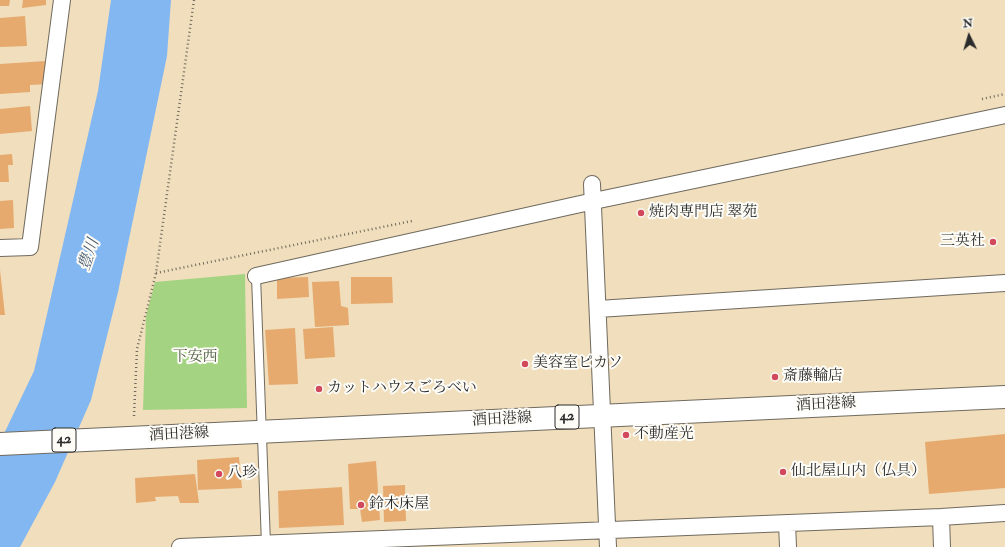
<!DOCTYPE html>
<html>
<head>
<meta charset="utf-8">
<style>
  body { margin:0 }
  #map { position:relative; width:1005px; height:547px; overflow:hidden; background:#f0debc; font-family:"IM FELL Double Pica",serif }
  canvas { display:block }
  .north { position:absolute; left:949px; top:16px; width:40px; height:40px; -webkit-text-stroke:3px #fdfcf7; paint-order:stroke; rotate:355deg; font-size:11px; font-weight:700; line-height:16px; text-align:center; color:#2b2b2b }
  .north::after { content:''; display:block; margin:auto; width:14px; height:18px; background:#2b2b2b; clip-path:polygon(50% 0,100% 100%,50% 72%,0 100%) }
</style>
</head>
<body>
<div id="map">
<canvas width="1005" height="547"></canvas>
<div class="north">N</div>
</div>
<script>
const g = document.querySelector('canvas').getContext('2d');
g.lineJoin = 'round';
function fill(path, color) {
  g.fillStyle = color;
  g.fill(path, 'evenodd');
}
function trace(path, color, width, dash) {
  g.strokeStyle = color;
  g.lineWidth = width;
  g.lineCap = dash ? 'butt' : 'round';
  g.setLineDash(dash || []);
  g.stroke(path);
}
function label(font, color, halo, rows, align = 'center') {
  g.font = font + ' "IM FELL Double Pica","Noto Serif JP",serif';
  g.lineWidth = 4;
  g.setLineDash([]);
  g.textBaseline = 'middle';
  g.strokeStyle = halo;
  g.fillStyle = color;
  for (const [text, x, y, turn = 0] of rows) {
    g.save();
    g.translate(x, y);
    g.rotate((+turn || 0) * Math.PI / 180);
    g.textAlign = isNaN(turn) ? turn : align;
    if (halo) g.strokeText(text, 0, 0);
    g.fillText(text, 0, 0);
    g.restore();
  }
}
const green = new Path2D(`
  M245 274 247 408 143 410 146 316 155 282Z`);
const water = new Path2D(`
  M111 0H171L167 56 118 292 91 400 55 482 20 547H0V442L34 371 98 91Z`);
const building = new Path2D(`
  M0 0H10L9 6H0Z
  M23 0H46V5L22 8Z
  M25 16 27 46 0 47V18Z
  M46 61 48 84 30 85V92L0 94V64Z
  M30 106 32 131 0 134V109Z
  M12 154 13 165H8L9 182H0V155Z
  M13 200 14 228 0 229V201Z
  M0 270 5 315H0Z
  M308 277 309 297 277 299V278Z
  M351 277H392L393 303 351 304Z
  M339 281 341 306 348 308 349 325 315 327 312 282Z
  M333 327 335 357 305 359 303 329Z
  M295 328 298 384 269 385 265 330Z
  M1005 434V488L929 494 925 442Z
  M239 457 242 488 198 490 197 460Z
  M376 461 380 520 362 522 360 509H350L348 464Z
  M195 474 199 503H180L178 496 155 497 156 501 136 503 135 478Z
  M405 485 406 521 384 522 383 486Z
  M342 487 344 525 279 528 278 491Z`);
const path = new Path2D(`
  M982 99 1005 94
  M156 273 412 221
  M134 416 137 349 156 273 194 0`);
const service = new Path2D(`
  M256 276 266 544`);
const minor = new Path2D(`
  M592 184 608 547
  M0 248 30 247 62 0
  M256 276 594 201 1005 115
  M598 309 1005 283
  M941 517 942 547
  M787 523 788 547
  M180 547 941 517 1005 513`);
const primary = new Path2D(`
  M0 444 1005 397`);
const markers = [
  [641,213,4,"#d1495b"],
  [993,242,4,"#d1495b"],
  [525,364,4,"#d1495b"],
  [775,377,4,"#d1495b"],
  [319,389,4,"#d1495b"],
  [626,435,4,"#d1495b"],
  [783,472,4,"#d1495b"],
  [219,474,4,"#d1495b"],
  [361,505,4,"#d1495b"]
];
const shields = [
  [567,417,24],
  [64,440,24]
];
const shieldNames = [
  ["42",567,417],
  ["42",64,440]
];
const poiNames = [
  ["焼肉専門店 翠苑",649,213],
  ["三英社",985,242,"right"],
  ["美容室ピカソ",533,364],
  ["斎藤輪店",783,377],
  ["カットハウスごろべい",327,389],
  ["不動産光",634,435],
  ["仙北屋山内（仏具）",791,472],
  ["八珍",227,474],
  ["鈴木床屋",369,505]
];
const parkNames = [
  ["下安西",195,358]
];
const streetNames = [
  ["酒田港線",826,405,-3],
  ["酒田港線",502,420,-3],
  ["酒田港線",179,435,-3]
];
const waterNames = [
  ["豊川",90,255,-71]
];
fill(green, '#a4d482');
fill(water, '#83b7f1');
fill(building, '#e6aa6f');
trace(service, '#706a5e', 10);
trace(minor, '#706a5e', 18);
trace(primary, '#706a5e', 24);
trace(path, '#706a5e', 2.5, [1, 3]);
trace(service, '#fff', 8);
trace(minor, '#fff', 16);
trace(primary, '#fff', 22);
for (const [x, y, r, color] of markers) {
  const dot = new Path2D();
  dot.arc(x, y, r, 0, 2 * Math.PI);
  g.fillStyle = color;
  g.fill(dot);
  trace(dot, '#fdfcf7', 1.5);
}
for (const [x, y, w] of shields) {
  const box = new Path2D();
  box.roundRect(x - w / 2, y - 12, w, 24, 3);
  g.fillStyle = '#fdfcf7';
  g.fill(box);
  trace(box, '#2b2b2b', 1);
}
label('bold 14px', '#2b2b2b', null, shieldNames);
label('15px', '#2b2b2b', '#fdfcf7', poiNames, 'left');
label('15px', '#4f5e45', '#fdfcf7', parkNames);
label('15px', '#2b2b2b', '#fdfcf7', streetNames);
label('italic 16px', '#4a5c70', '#fdfcf7', waterNames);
</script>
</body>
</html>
